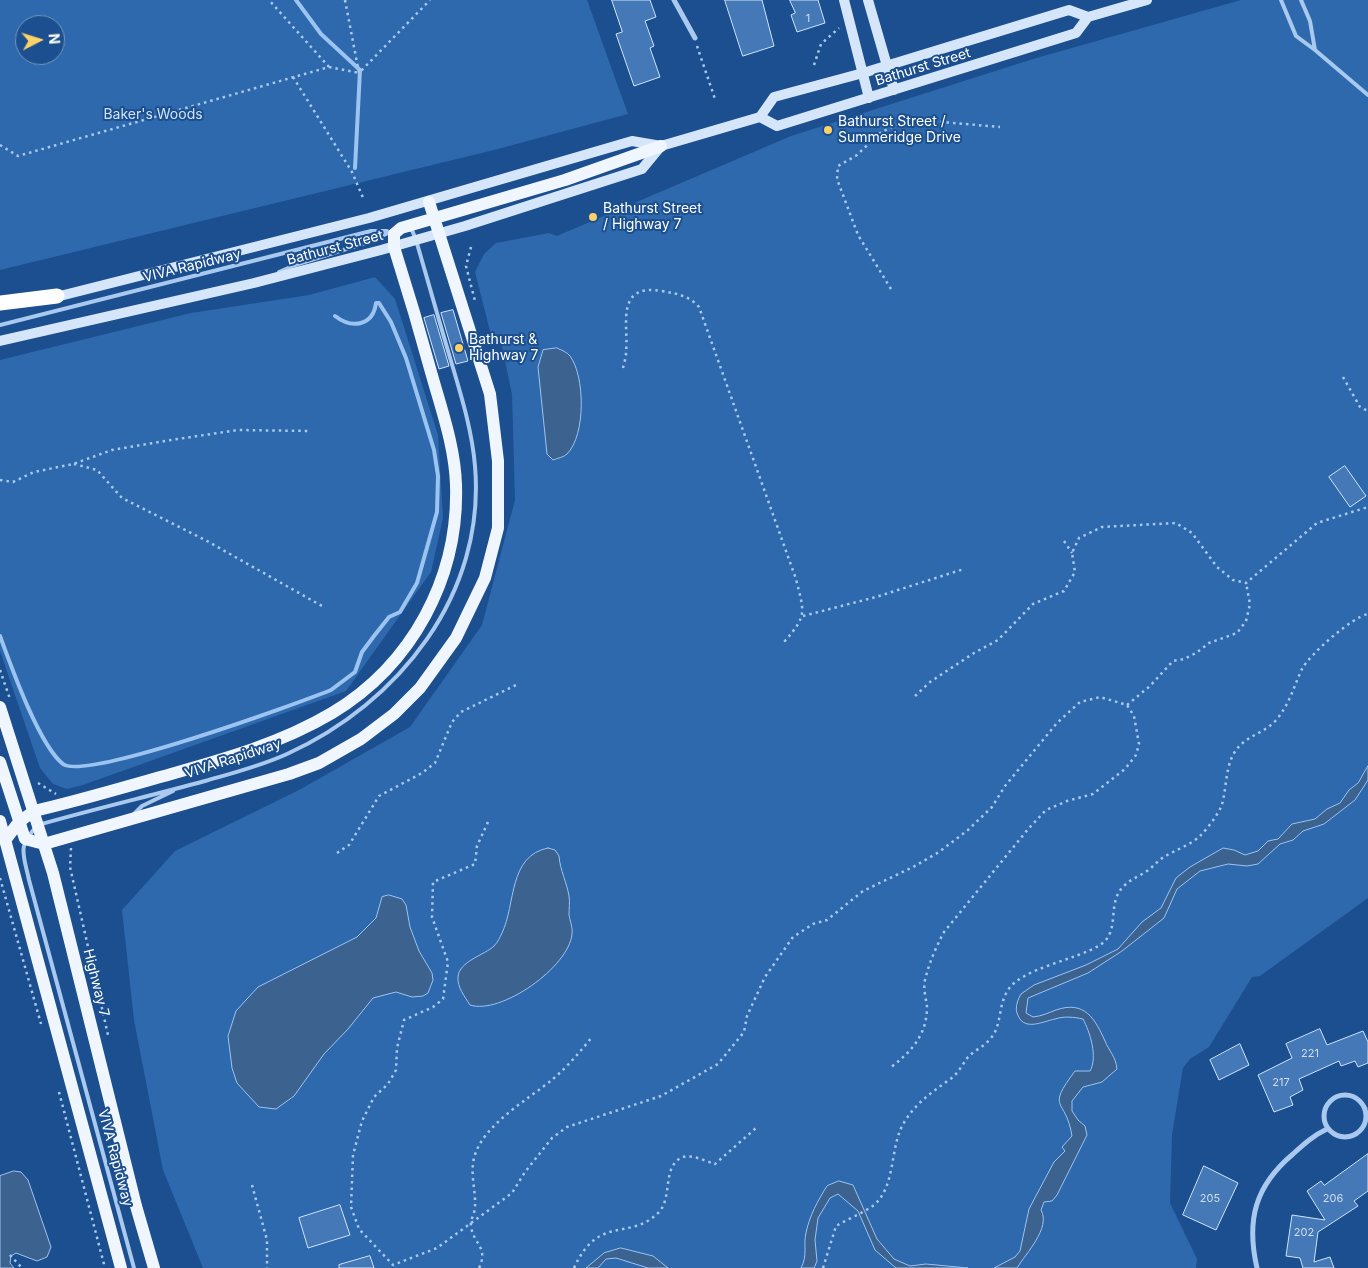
<!DOCTYPE html>
<html>
<head>
<meta charset="utf-8">
<style>
  body { margin:0 }
  #map { position:relative; width:1368px; height:1268px; overflow:hidden; background:#1b4f8f; font-family:Inter,sans-serif }
  canvas { display:block }
  .north { position:absolute; left:15px; top:15px; width:50px; height:50px; box-sizing:border-box; background:#1b4f8f; border:1px solid #7695bc; border-radius:50%; rotate:85deg; font-size:14px; font-weight:700; line-height:20px; text-align:center; color:#fff }
  .north::after { content:''; display:block; margin:auto; width:18px; height:22px; background:#ffd166; clip-path:polygon(50% 0,100% 100%,50% 72%,0 100%) }
</style>
</head>
<body>
<div id="map">
<canvas width="1368" height="1268"></canvas>
<div class="north">N</div>
</div>
<script>
const g = document.querySelector('canvas').getContext('2d');
g.lineJoin = 'round';
function fill(path, color) {
  g.fillStyle = color;
  g.fill(path, 'evenodd');
}
function trace(path, color, width, dash) {
  g.strokeStyle = color;
  g.lineWidth = width;
  g.lineCap = dash ? 'butt' : 'round';
  g.setLineDash(dash || []);
  g.stroke(path);
}
function label(font, color, halo, rows, align = 'center') {
  g.font = font + ' Inter,sans-serif';
  g.lineWidth = 4;
  g.setLineDash([]);
  g.textBaseline = 'middle';
  g.strokeStyle = halo;
  g.fillStyle = color;
  for (const [text, x, y, turn = 0] of rows) {
    g.save();
    g.translate(x, y);
    g.rotate((+turn || 0) * Math.PI / 180);
    g.textAlign = isNaN(turn) ? turn : align;
    if (halo) g.strokeText(text, 0, 0);
    g.fillText(text, 0, 0);
    g.restore();
  }
}
const green = new Path2D(`
  M0 0H587L628 114 494 150 0 270ZM25 25H55V55H25Z
  M1241 0H1368V898L1260 976 1252 977 1209 1047 1190 1059 1183 1068 1172 1135 1170 1203 1197 1259 1196 1268H203L163 1170 134 1020 122 910 175 851 299 790 410 727 482 625 515 500 512 394 501 342 493 343 475 272 484 254 496 243 549 233 557 236 791 136 1033 59Z
  M375 277 395 299 438 435 443 518 431 572 346 691 83 785 67 789 53 784 40 768 0 651V360L191 313 309 295Z`);
const water = new Path2D(`
  M557 348C561 350 567 352 570 356 585 376 586 435 567 454 564 457 558 458 553 460L547 454 538 367 543 350Z
  M1368 766V780L1355 800 1324 824 1303 831 1293 840 1280 844 1258 864 1247 866 1228 864 1200 871 1177 889 1164 918 1122 951 1088 973 1028 998 1026 1013 1033 1017C1042 1016 1048 1013 1056 1010 1085 1000 1095 1019 1105 1041 1109 1051 1116 1057 1117 1069L1102 1082 1083 1087 1072 1101V1111L1078 1120 1085 1126 1087 1135 1057 1195 1052 1201 1044 1202 1041 1210C1051 1228 1026 1253 1017 1268H994L1015 1257 1020 1251 1029 1209 1054 1162 1065 1151 1062 1147 1072 1136C1066 1097 1045 1111 1075 1071H1090C1098 1057 1090 1032 1083 1019 1074 1017 1064 1016 1055 1019 1041 1022 1023 1032 1017 1013 1015 1007 1018 999 1021 994L1034 985 1086 965 1118 949 1142 922 1161 908 1176 878 1190 867 1223 848 1234 850 1245 855 1258 851 1268 841 1278 839 1292 824 1315 819 1327 809 1340 803 1349 790 1358 783Z
  M548 848 555 850 559 856C560 870 567 883 569 896 570 902 569 909 569 915 570 921 573 929 572 934 569 967 501 1015 470 1005 465 997 457 987 458 977 459 961 485 955 494 946 498 942 500 937 502 933 516 904 508 856 548 848Z
  M389 895 402 899 406 905 410 927 419 951 432 973 433 980 428 993 423 996 412 997 396 992 373 998 348 1029 324 1054 294 1096 276 1109 259 1107 237 1083 232 1068 228 1036 236 1011 258 987 357 937 376 918 382 897Z
  M14 1171 21 1172 28 1180 51 1247 47 1257 37 1261 16 1253 11 1256 10 1263 14 1268H0V1176Z
  M839 1181 853 1185 877 1239 894 1259 910 1266 926 1264 968 1268H896L875 1250 858 1211 838 1194 830 1198 818 1218 815 1240 817 1261 814 1268H801C808 1255 803 1246 806 1233 809 1217 818 1200 827 1186Z
  M621 1248 653 1256 668 1268H648L616 1258 606 1259 598 1268H586L604 1253Z`);
const stream = new Path2D(`
  M296 0 321 34 360 70 355 168
  M0 636C11 666 39 745 63 764 85 781 296 704 331 690L355 672 362 652 374 636 389 617 400 612 417 583 437 512 438 476 434 450 406 358 391 322 379 303H376C373 326 352 329 335 316`);
const building = new Path2D(`
  M612 0H650L656 17 645 21 654 46 650 48 660 77 634 86 616 34 622 32Z
  M725 0H762L774 46 743 56Z
  M790 0H818L825 23 797 32 791 15 795 13Z
  M453 310 468 361 456 364 441 313Z
  M434 315 449 366 439 369 424 318Z
  M1345 466 1366 496 1350 507 1329 477Z
  M1320 1029 1327 1045 1363 1031 1368 1042V1063L1358 1067 1355 1061 1341 1066 1339 1061 1299 1079 1303 1090 1290 1097 1293 1105 1274 1112 1258 1075 1292 1058 1286 1044Z
  M1240 1044 1249 1065 1219 1080 1210 1060Z
  M1368 1154V1191L1354 1201 1358 1206 1318 1232 1314 1262 1330 1257 1334 1268H1303L1300 1258 1286 1256 1292 1215 1325 1220 1307 1191 1321 1181 1324 1185Z
  M1204 1166 1238 1183 1216 1230 1183 1215Z
  M340 1205 350 1235 308 1248 299 1218Z
  M370 1256 374 1268H339V1265Z`);
const path = new Path2D(`
  M345 0 359 73 430 0
  M697 46 715 99
  M814 65 821 44 839 28
  M329 67 359 73
  M293 77 352 172 364 200
  M0 145 18 156 329 67 269 0
  M471 247 466 266 475 301
  M891 289 858 235 837 179 838 166 857 155 880 133 907 119 1000 127
  M623 368C624 363 626 358 626 353 629 326 614 283 662 291 677 294 688 295 699 307L796 579C804 612 808 615 784 642
  M1343 377 1360 407 1368 411
  M74 464 97 470 122 498 207 541 322 606
  M0 480 13 482 34 472 73 464 112 450 171 440 238 430 310 431
  M1064 541 1072 553
  M803 616 876 597 964 569
  M0 670 10 699
  M915 696 930 682 974 653 998 640 1033 604 1064 591 1075 572 1072 553 1079 538 1102 527 1176 523 1192 533 1217 567 1233 580 1246 583 1317 523 1368 507
  M1127 705 1150 686 1173 661 1184 659 1196 653 1209 643 1237 633 1246 621 1250 604 1246 583
  M38 783 56 794
  M488 822 477 846 475 864 433 882 432 917 448 962 443 999 433 1007 404 1020 397 1048 396 1070 388 1084 374 1097 362 1121 353 1155 351 1207 359 1229 393 1265 437 1248 512 1193 525 1172 552 1138 567 1127 661 1096 718 1064 744 1032 747 1016 765 977 793 937 813 924 827 920 863 891 913 867 939 852 968 830 992 807 1005 786 1057 723 1080 702 1100 697 1127 705 1134 716 1139 744 1136 755 1125 769 1093 794 1067 801 1046 810 1029 828 944 932C936 947 929 963 925 980 923 988 926 998 927 1007 927 1035 911 1052 890 1068
  M71 848 70 867 108 1035
  M337 853 349 845 379 796 422 773 435 763 452 722 461 712 516 685
  M0 878 41 1024
  M59 1092 105 1268
  M1365 1109 1368 1106
  M252 1185 267 1240V1268
  M10 1255 22 1268
  M479 1268C489 1247 473 1244 471 1226 470 1220 475 1213 475 1207 476 1191 470 1175 474 1158 482 1125 529 1099 553 1079 568 1066 580 1052 592 1037
  M574 1268C599 1213 630 1242 659 1212 672 1198 663 1170 679 1159 688 1152 705 1161 715 1164L756 1128
  M823 1268 836 1226C848 1219 863 1213 874 1205 897 1185 889 1145 905 1121 916 1103 932 1092 949 1080 958 1074 962 1065 968 1057 975 1050 985 1046 991 1038 1002 1025 998 1005 1008 990 1022 968 1076 960 1100 945 1122 931 1105 902 1125 885 1131 879 1140 876 1147 871 1153 867 1157 861 1164 857 1175 850 1191 845 1201 835 1207 829 1217 816 1221 807 1226 795 1225 772 1232 757 1242 735 1264 735 1277 719 1290 703 1294 686 1302 669 1310 654 1352 617 1368 614`);
const lane = new Path2D(`
  M1281 0 1296 36 1315 50 1368 95
  M1301 0 1310 21 1315 50
  M279 272 295 265 372 241 392 231
  M0 325 371 231H387
  M134 814 142 806 173 791
  M134 1268 29 880C23 852 17 847 38 825 94 809 150 796 205 781 233 773 261 766 287 754 399 703 486 594 475 466 472 430 461 395 451 361 439 321 428 281 416 240L412 230H409`);
const street = new Path2D(`
  M674 0 695 38
  M1324 1116a21 21 0 1 1 42 0a21 21 0 1 1-42 0Z
  M1257 1268C1246 1220 1255 1186 1293 1154 1304 1144 1314 1135 1327 1129`);
const secondary = new Path2D(`
  M844 0 869 98
  M868 0 894 90
  M760 117 777 126 1076 33 1088 17
  M52 298 369 218 632 141 661 146 760 117 774 97 863 73 1069 10 1088 17 1147 0
  M0 341 254 283 381 250 465 226 642 169 661 146`);
const primary = new Path2D(`
  M0 707 53 873 136 1206 154 1268
  M0 762 25 839 44 844 289 774 319 763 361 739 394 714 420 688 456 638 485 578 498 528V461L490 394 429 202
  M0 821 121 1268
  M6 839 19 822 34 811C78 801 121 788 164 776 221 760 280 744 332 713 412 665 459 578 456 485 455 449 443 414 433 379 421 335 408 291 394 247V234L401 228 565 180 661 146`);
const highway = new Path2D(`
  M0 303 57 296`);
const markers = [
  [828,130,5,"#ffd166"],
  [593,217,5,"#ffd166"],
  [459,348,5,"#ffd166"]
];
const numberNames = [
  ["1",808,19],
  ["221",1310,1054],
  ["217",1281,1083],
  ["205",1210,1199],
  ["206",1333,1199],
  ["202",1304,1233]
];
const streetNames = [
  ["Bathurst Street",923,67,-17],
  ["Bathurst Street",335,248,-15],
  ["VIVA Rapidway",192,266,-14],
  ["VIVA Rapidway",233,759,-18],
  ["Highway 7",96,983,76],
  ["VIVA Rapidway",115,1158,75]
];
const parkNames = [
  ["Baker's Woods",153,115]
];
const poiNames = [
  ["Bathurst Street /",838,122],
  ["Summeridge Drive",838,138],
  ["Bathurst Street",603,209],
  ["/ Highway 7",603,225],
  ["Bathurst &",469,340],
  ["Highway 7",469,356]
];
fill(green, '#2e69ad');
fill(water, '#3c6290');
trace(water, '#9cc4f0', 1);
trace(stream, '#9cc4f0', 4);
fill(building, '#4478b7');
trace(building, '#cfe3fa', 1);
trace(path, '#a9c9ee', 2.5, [2.5, 4]);
trace(lane, '#a9c9ee', 4);
trace(street, '#a9c9ee', 5);
trace(secondary, '#d6e6fa', 10);
trace(primary, '#f0f6ff', 12);
trace(highway, '#fff', 15);
for (const [x, y, r, color] of markers) {
  const dot = new Path2D();
  dot.arc(x, y, r, 0, 2 * Math.PI);
  g.fillStyle = color;
  g.fill(dot);
  trace(dot, '#1b4f8f', 2);
}
label('11px', '#d0dded', null, numberNames);
label('14px', '#fff', '#1b4f8f', streetNames);
label('14px', '#cfe3fa', '#1b4f8f', parkNames);
label('14px', '#fff', '#1b4f8f', poiNames, 'left');
</script>
</body>
</html>
